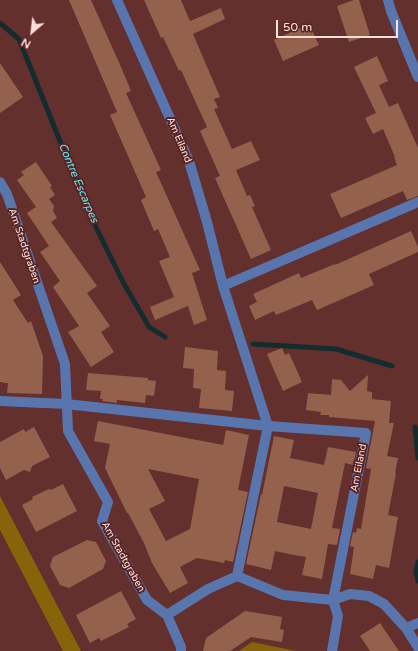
<!DOCTYPE html>
<html>
<head>
<meta charset="utf-8">
<style>
  body { margin:0 }
  #map { position:relative; width:418px; height:651px; overflow:hidden; background:#63302e; font-family:"Varela Round",sans-serif }
  canvas { display:block }
  .north { position:absolute; left:12px; top:12px; width:40px; height:40px; -webkit-text-stroke:3px #572624; paint-order:stroke; rotate:208deg; font-size:11px; font-weight:700; line-height:16px; text-align:center; color:#ffdedb }
  .north::after { content:''; display:block; margin:auto; width:14px; height:18px; background:#ffdedb; clip-path:polygon(50% 0,100% 100%,50% 72%,0 100%) }
  .scale { position:absolute; left:276px; top:20px; width:122px; height:18px; box-sizing:border-box; border:2px solid #ffdedb; border-top:0; padding-left:5px; font-size:12px; line-height:14px; white-space:nowrap; color:#ffdedb; -webkit-text-stroke:3px #572624; paint-order:stroke }
</style>
</head>
<body>
<div id="map">
<canvas width="418" height="651"></canvas>
<div class="north">N</div>
<div class="scale">50 m</div>
</div>
<script>
const g = document.querySelector('canvas').getContext('2d');
g.lineJoin = 'round';
function fill(path, color) {
  g.fillStyle = color;
  g.fill(path, 'evenodd');
}
function trace(path, color, width, dash) {
  g.strokeStyle = color;
  g.lineWidth = width;
  g.lineCap = dash ? 'butt' : 'round';
  g.setLineDash(dash || []);
  g.stroke(path);
}
function label(font, color, halo, rows, align = 'center') {
  g.font = font + ' "Varela Round",sans-serif';
  g.lineWidth = 4;
  g.setLineDash([]);
  g.textBaseline = 'middle';
  g.strokeStyle = halo;
  g.fillStyle = color;
  for (const [text, x, y, turn = 0] of rows) {
    g.save();
    g.translate(x, y);
    g.rotate((+turn || 0) * Math.PI / 180);
    g.textAlign = isNaN(turn) ? turn : align;
    if (halo) g.strokeText(text, 0, 0);
    g.fillText(text, 0, 0);
    g.restore();
  }
}
const green = new Path2D(`
  M0 496 81 651H63L0 530Z
  M252 642 296 651H239Z`);
const stream = new Path2D(`
  M0 23 19 39 88 211 123 282 149 327 165 337
  M253 344 336 349 392 366
  M415 427 418 458
  M418 562 416 571 418 581`);
const building = new Path2D(`
  M69 0H91L121 67 131 91 126 93 161 170 156 172 200 270 192 273 207 320 194 325 188 306 155 320 150 307 174 297 159 261 170 257 158 229 154 231 141 200 146 197 110 115 117 112Z
  M144 0H181L190 21 221 8 225 19 193 34 220 97 214 99 218 108 214 109 232 149 251 141 260 160 236 170 247 196 250 195 255 206 252 207 271 250 251 259 215 178 220 176 200 131 207 127 181 70 179 71 163 37 161 38Z
  M354 0H359L370 35 349 42 337 6Z
  M309 24 319 45 283 61 274 40Z
  M377 56 388 81 379 85 389 107 398 103 418 148V196L407 200 403 191 341 218 330 194 397 165 394 157H395L383 129 373 134 365 118 376 113 354 67Z
  M0 63 23 97 0 113Z
  M36 162 52 186 50 187 55 195 49 199 54 206 53 211 57 218 51 222 97 286 87 293 110 326 101 332 114 352 91 367 68 332 79 326 53 287 60 281 40 252 49 246 27 213 36 207 17 180 24 175 21 172Z
  M411 231 418 247V252L369 274 374 285 317 310 312 300 276 315 274 311 255 320 249 306 257 302 253 294 299 273 301 278 335 264V265Z
  M0 262 21 295 13 300 28 323 31 321 43 356 42 394 7 393 8 383H3V382H0Z
  M185 347 218 351 217 370 226 371 225 390 234 391 232 411 199 408 201 389 193 388 194 369 183 368Z
  M282 348 285 355 289 353 302 382 283 391 267 354Z
  M88 373 148 378V380L156 381 154 396 146 395 145 403 117 400V403L102 401 103 399H100L101 391 86 390Z
  M368 375 367 391 372 392V399L391 401 389 423H394L387 456 398 458 395 473H396L388 515 398 517 389 568 376 565 373 579 350 574 354 547 350 546 353 532 356 533 357 528 361 529 371 469 366 468 375 421 329 417V415H320L321 412 306 410 308 393 331 395 332 379 341 380 350 391Z
  M98 421 223 445 226 430 249 435 238 490 248 492 233 562 225 560 224 563 197 558 180 567 188 583 170 593 152 563 144 543 128 513H127L105 468 110 444 94 441ZM148 469 199 479 190 529 166 541 149 509 165 501Z
  M34 427 50 457 32 466 30 472 24 470 6 480 0 468V442L24 429 25 432Z
  M274 436 294 440 290 458 324 465 328 447 356 452 353 465 345 463 332 528 340 529 337 545 328 544 322 579 302 575 306 557 289 554 275 551 271 570 246 564 261 494 262 495ZM284 486 318 493 311 529 277 522Z
  M63 484 77 511 36 532 22 505 33 499 32 497 49 489 51 490Z
  M87 540 96 542 106 561 103 569 69 588 60 585 50 566 53 557Z
  M121 591 136 619 127 624 129 627 101 641 99 638 90 643 76 615Z
  M245 611 282 617 280 629 284 630 282 642 251 637 230 651H203L206 638Z
  M380 623 388 635 399 651H370L360 636Z`);
const minor = new Path2D(`
  M117 0 189 161 207 222 223 286 268 426 237 576
  M388 0 391 11 418 77
  M0 182 7 194 65 364 68 431 108 502 102 521 147 600 167 615
  M223 286 418 202
  M0 401 66 404 268 426 366 433 333 600 338 616 332 651
  M406 628 418 623
  M181 651V647L167 615 208 589 237 576 283 595 333 600 350 594 369 596 384 604 406 628 418 647`);
const streetNames = [
  ["Am Eiland",179,140,67],
  ["Am Stadtgraben",24,246,71],
  ["Am Eiland",359,468,-79],
  ["Am Stadtgraben",123,557,61]
];
const waterNames = [
  ["Contre Escarpes",78,183,67]
];
fill(green, '#87640a');
trace(stream, '#142c2e', 5);
fill(building, '#94614c');
trace(minor, '#5975ae', 10);
label('10px', '#ffdedb', '#572624', streetNames);
label('italic 11px', '#69e0ec', '#572624', waterNames);
</script>
</body>
</html>
